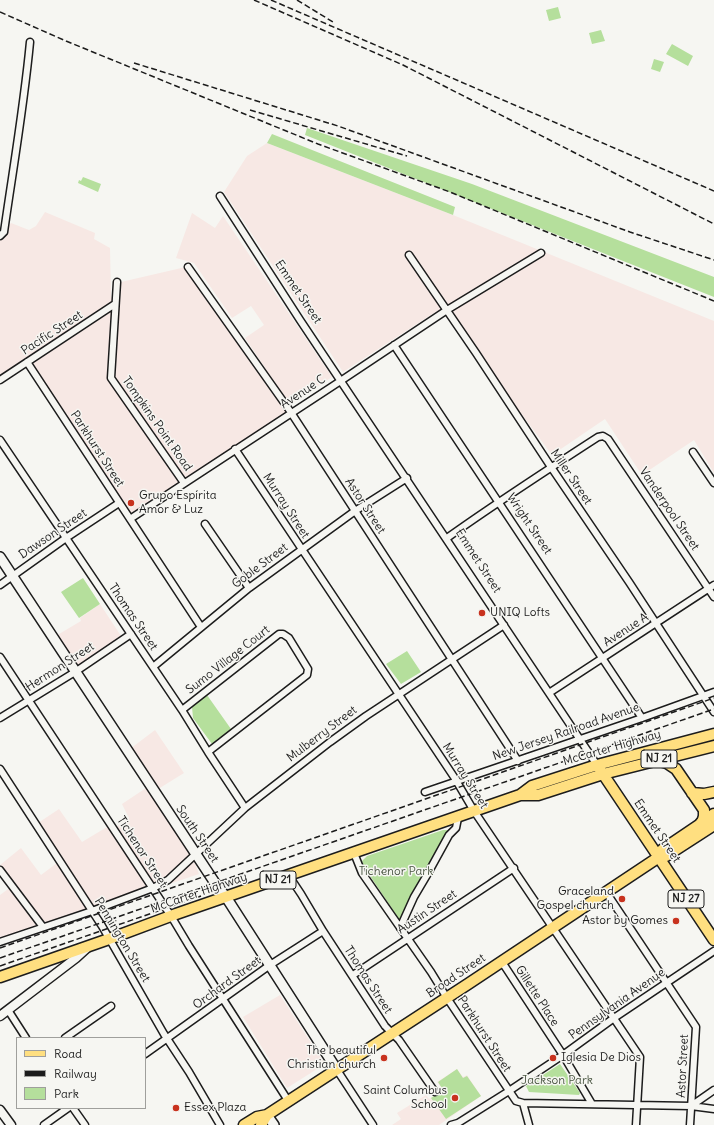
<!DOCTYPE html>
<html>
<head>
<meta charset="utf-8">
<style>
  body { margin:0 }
  #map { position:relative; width:714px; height:1125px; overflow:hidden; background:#f6f6f2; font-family:Delius,sans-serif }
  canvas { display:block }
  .legend { position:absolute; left:16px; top:1037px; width:130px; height:72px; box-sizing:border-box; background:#f6f6f2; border:1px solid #9f9f9c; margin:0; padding:5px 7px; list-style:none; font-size:12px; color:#1c1c1c }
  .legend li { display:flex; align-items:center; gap:8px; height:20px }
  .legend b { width:20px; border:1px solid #9f9f9c }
</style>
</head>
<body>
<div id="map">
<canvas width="714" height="1125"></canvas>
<ul class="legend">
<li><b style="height:5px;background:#ffdf80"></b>Road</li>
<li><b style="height:5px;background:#1c1c1c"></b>Railway</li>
<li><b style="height:11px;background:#b5df9c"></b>Park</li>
</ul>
</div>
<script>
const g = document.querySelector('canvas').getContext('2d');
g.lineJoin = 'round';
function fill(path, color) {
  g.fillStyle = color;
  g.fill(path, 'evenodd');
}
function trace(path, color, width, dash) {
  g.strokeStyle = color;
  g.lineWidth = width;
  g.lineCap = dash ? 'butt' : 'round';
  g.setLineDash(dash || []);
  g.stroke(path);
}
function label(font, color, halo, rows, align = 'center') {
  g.font = font + ' Delius,sans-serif';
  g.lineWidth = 3;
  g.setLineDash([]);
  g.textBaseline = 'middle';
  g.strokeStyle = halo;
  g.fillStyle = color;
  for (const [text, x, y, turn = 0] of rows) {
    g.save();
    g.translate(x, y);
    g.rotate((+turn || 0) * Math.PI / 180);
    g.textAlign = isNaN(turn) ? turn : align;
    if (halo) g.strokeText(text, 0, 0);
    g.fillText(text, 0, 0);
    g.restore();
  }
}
const built = new Path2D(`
  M267 143 453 215 714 321V473L694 440 642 475 605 419 552 455 476 353 447 310 437 311 343 372 224 192 247 156Z
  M45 212 95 233 94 239 110 248 111 296 115 303 121 282 190 266 291 413 130 519 27 363 0 380V236L11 223 29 230 36 226Z
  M192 213 215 228 223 216 332 377 290 405 245 338 264 325 251 306 232 318 194 263 176 258Z
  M100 604 123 639 73 668 54 637 81 621 80 618Z
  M155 730 184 773 155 791 196 866 199 874 0 941V895L15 884 0 865 21 848 41 875 61 860 38 823 59 809 82 842 112 824 115 828 129 818 122 804 152 784 130 749Z
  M280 995 325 1064 287 1088 243 1017Z
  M457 1069 463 1077 467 1075 481 1096 439 1125H392L401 1119 397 1113 426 1095 429 1099 443 1090 437 1082Z`);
const green = new Path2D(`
  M558 7 561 18 549 21 546 10Z
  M601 30 605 41 592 44 589 33Z
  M672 44 693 56 688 66 666 54Z
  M654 59 664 62 660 72 651 69Z
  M307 128 472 184 714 277V297L305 135Z
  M272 134 455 207 453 215 267 143Z
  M83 177 101 184 98 192 78 183 79 180 81 181Z
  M83 578 100 604 79 618 61 592Z
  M407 651 421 672 401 684 386 664Z
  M207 695 231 729 212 744 193 718 192 707Z
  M443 830H448L413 892 401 919H399L364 867 362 861 367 856Z
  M560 1064 580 1093 579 1095 529 1092 526 1086Z
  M457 1069 463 1078 467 1076 481 1096 446 1119 431 1098 443 1090 438 1082Z`);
const minor = new Path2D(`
  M220 196 300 320 597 765
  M0 236 4 232C13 169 24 106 30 42
  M409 255 476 353 551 467 629 582 714 712
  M188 267 290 411 518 761
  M117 282 111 378 184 483
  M394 345 642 718
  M27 362 201 627
  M0 380 115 304
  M0 440 182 710 208 752 245 808
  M235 449 454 777 474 811 640 1057 636 1125
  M693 452 714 483
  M130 519 342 380 447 310 541 253
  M205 524 249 588
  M447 538C496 503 547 470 598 437L603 436 608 439 714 597
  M0 585 66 538 119 503
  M0 657 171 916 189 946 289 1102
  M153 667 249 588 355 511 407 478
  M549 693 714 585
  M182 710 279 634H283L289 638 308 669 307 675 208 752
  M0 718 75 672 131 634
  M0 769 102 926 164 1034 189 1072 220 1125
  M425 792 642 718 714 692
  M354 853 362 873 431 972 447 998 516 1101 523 1103 691 1106 714 1109
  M0 870 43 927
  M289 876 301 894 323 931 385 1026 399 1040 435 1092
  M606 892 696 1027 690 1125
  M400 928 414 897 427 875 449 835 456 828 458 818
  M0 942 92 911 153 888 168 880 245 808 330 742 366 716 504 625
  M502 962 563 1055 592 1104
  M353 975 514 868
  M8 1010 26 1038
  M65 1038 111 1006
  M145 1054 270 965 323 931
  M337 1070 373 1125
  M523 1103 529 1125
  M691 1106 714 1090
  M73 1108 85 1125
  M44 1125 68 1108
  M451 1125 458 1123 509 1091 563 1055 614 1018 714 951`);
const tertiary = new Path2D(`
  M0 1016 76 958 87 948
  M0 1110 11 1125`);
const secondary = new Path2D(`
  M0 557 215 883 226 897 337 1070
  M267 1115 274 1125`);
const primary = new Path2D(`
  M657 760 667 763 676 769 704 810V816L702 823 662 850 659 857
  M597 765 714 940
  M692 793 704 794 714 792
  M520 795 532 786 597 765 714 734
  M0 977 109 939 176 914 520 795H538L603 774 714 746
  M244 1125 257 1117 267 1115
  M261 1125 267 1115 468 984 659 857 666 856 714 825`);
const motorway = new Path2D(`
  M702 823 714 815`);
const rail = new Path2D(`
  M254 0 403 65 714 224
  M271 0 714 191
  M297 0 333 22
  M0 12 66 41 318 144 450 192 714 301
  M134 63 338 126 630 232 714 260
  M250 110 407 156
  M0 948 714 698
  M0 958 714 709
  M0 966 201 896`);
const markers = [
  [131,503,4,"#c8321e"],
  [482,613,4,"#c8321e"],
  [622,899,4,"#c8321e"],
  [676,921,4,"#c8321e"],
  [384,1058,4,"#c8321e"],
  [553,1058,4,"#c8321e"],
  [455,1098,4,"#c8321e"],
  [176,1108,4,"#c8321e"]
];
const shields = [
  [659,759,36],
  [278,880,36],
  [686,899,36]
];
const shieldNames = [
  ["NJ 21",659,759],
  ["NJ 21",278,880],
  ["NJ 27",686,899]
];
const streetNames = [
  ["Emmet Street",298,292,56],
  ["Pacific Street",52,333,-33],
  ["Avenue C",303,392,-33],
  ["Tompkins Point Road",157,424,55],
  ["Parkhurst Street",97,449,57],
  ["Miller Street",571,477,56],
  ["Murray Street",286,506,57],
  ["Astor Street",365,506,57],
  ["Vanderpool Street",669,509,56],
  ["Wright Street",529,524,56],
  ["Dawson Street",53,534,-34],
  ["Emmet Street",478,561,57],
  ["Goble Street",260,566,-37],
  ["Thomas Street",133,617,56],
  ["Avenue A",626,630,-33],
  ["Sumo Village Court",228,660,-38],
  ["Hermon Street",60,667,-33],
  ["New Jersey Railroad Avenue",566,732,-19],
  ["Mulberry Street",322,734,-37],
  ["McCarter Highway",612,748,-16],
  ["Murray Street",465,776,58],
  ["Emmet Street",657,831,56],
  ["South Street",197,834,56],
  ["Tichenor Street",142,852,57],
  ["McCarter Highway",199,893,-19],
  ["Austin Street",427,912,-34],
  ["Pennington Street",122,940,59],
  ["Broad Street",456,976,-34],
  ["Thomas Street",368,980,57],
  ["Orchard Street",227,983,-36],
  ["Gillette Place",537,996,57],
  ["Pennsylvania Avenue",617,1004,-35],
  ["Parkhurst Street",484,1034,57],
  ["Astor Street",683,1066,-87]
];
const poiNames = [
  ["Grupo Espírita",139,496],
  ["Amor & Luz",139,510],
  ["UNIQ Lofts",490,613],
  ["Graceland",614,892,"right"],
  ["Gospel church",614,906,"right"],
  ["Astor by Gomes",668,921,"right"],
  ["The beautiful",376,1051,"right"],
  ["Christian church",376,1065,"right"],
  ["Iglesia De Dios",561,1058],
  ["Saint Columbus",447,1091,"right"],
  ["School",447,1105,"right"],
  ["Essex Plaza",184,1108]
];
const parkNames = [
  ["Tichenor Park",396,872],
  ["Jackson Park",557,1081]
];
fill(built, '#f7e8e4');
fill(green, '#b5df9c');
trace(minor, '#1c1c1c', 9);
trace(tertiary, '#1c1c1c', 11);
trace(secondary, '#1c1c1c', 12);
trace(primary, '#1c1c1c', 13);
trace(motorway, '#1c1c1c', 15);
trace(minor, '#f6f6f2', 6);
trace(tertiary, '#f6f6f2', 8);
trace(secondary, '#f6f6f2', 9);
trace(primary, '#ffdf80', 10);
trace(motorway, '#ffdf80', 12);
trace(rail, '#1c1c1c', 1.5, [6, 3]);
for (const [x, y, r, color] of markers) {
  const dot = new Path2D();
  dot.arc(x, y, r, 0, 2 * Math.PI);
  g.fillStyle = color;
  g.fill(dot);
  trace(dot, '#f6f6f2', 1.5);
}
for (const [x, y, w] of shields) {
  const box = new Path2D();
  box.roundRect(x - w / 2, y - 9, w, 18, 3);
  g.fillStyle = '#f6f6f2';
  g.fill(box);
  trace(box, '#1c1c1c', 1);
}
label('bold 11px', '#1c1c1c', null, shieldNames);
label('12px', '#1c1c1c', '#f6f6f2', streetNames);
label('12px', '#1c1c1c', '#f6f6f2', poiNames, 'left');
label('12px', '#4a5642', '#f6f6f2', parkNames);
</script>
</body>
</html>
